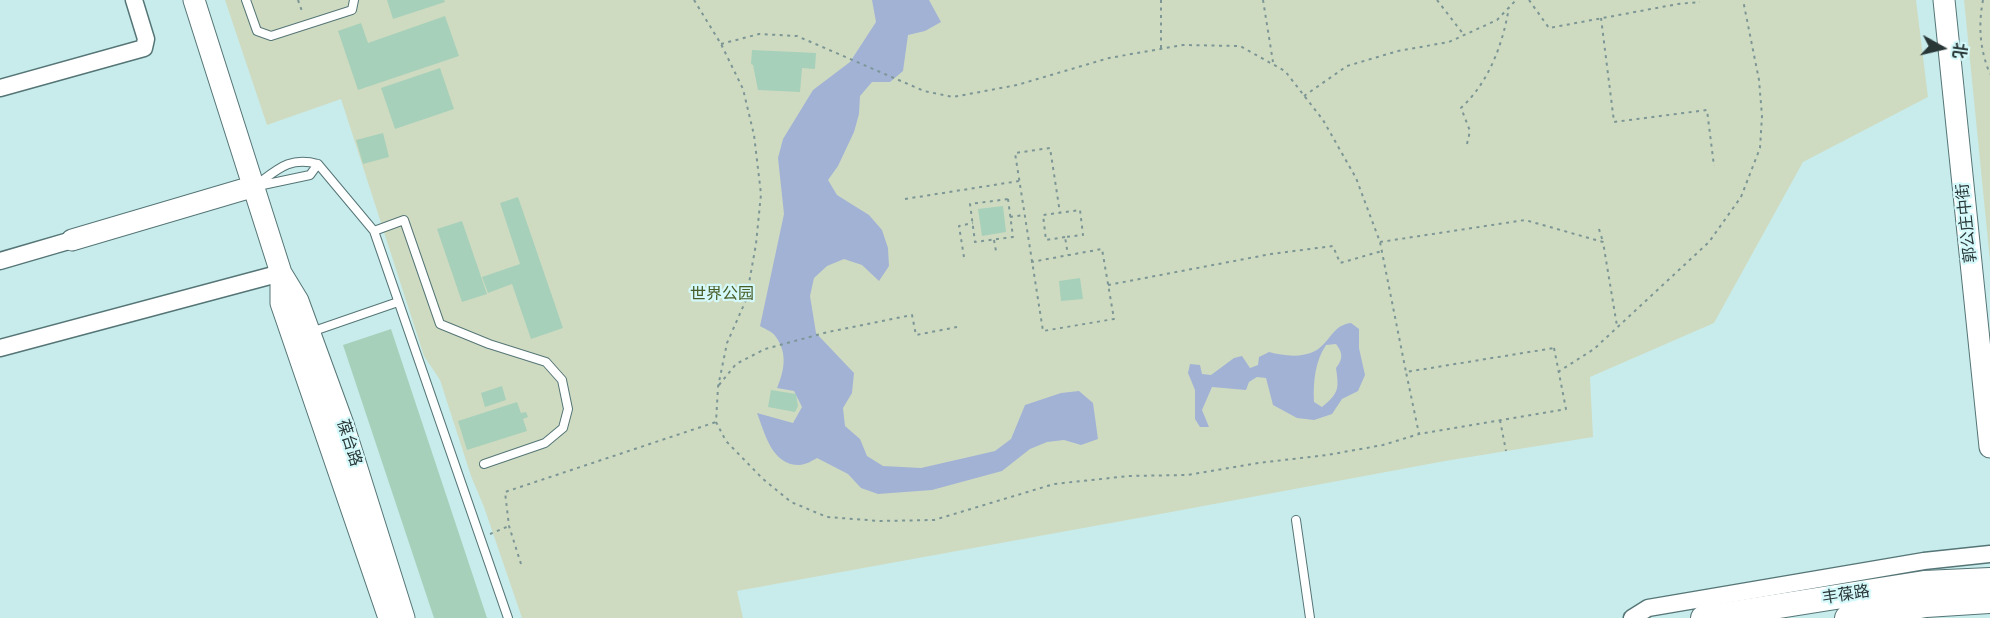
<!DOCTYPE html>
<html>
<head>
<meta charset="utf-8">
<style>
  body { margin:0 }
  #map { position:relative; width:1990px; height:618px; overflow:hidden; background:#c8ecec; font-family:"IBM Plex Sans","Noto Sans SC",sans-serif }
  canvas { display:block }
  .north { position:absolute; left:1912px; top:18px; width:60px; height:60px; -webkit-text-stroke:4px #d5f9fa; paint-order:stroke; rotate:98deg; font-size:16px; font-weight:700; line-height:24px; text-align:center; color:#293737 }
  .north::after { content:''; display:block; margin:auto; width:21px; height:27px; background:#293737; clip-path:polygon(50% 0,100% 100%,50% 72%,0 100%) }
</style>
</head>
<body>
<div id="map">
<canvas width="1990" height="618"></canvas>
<div class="north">北</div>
</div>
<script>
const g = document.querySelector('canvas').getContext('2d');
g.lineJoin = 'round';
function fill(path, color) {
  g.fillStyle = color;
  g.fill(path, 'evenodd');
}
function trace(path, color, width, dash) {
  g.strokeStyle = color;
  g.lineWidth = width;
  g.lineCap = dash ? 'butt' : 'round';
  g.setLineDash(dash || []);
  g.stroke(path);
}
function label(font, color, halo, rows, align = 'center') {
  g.font = font + ' "IBM Plex Sans","Noto Sans SC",sans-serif';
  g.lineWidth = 4.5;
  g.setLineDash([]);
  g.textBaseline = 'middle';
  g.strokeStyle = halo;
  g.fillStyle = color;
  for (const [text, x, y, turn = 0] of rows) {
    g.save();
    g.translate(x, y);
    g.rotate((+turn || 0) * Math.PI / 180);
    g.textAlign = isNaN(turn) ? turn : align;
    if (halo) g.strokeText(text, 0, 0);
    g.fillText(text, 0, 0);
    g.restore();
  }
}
const green = new Path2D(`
  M225 0H1916L1928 97 1803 162 1714 323 1590 377 1593 437 1445 461 1155 515 737 591 743 618H522L484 507 471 476 440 380 424 356 341 99 267 125Z
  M1964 0H1990V261Z`);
const water = new Path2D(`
  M872 0H929L941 22 925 31 908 35 903 71 890 82H872L860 96 859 114 854 132 838 166 828 180 837 195 869 215 882 230 888 248 889 266 879 281 862 265 844 259 827 266 814 278 810 296 816 333 854 373 852 393 843 408 845 426 860 439 867 456 883 466 921 468 995 451 1011 439 1025 405 1061 393 1079 391 1093 403 1098 439 1081 445 1064 440 1047 442 1030 449 1002 471 932 490 878 494 861 488 848 474 817 458C812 461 805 465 799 465 772 465 765 434 757 413L793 423 802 407 794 391 777 388C784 371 788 354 776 337 773 332 765 329 760 326L784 214 778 158 783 139 813 90 850 62 876 22Z
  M1351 323 1359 329V348L1365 375 1358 391 1342 399 1332 414 1314 420 1297 418 1273 405 1266 378 1257 377 1249 382 1246 390 1212 387 1202 410 1209 427H1200L1195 419V390L1188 373 1190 364 1200 365 1202 374 1211 375 1234 358 1242 356 1250 368 1258 365 1259 357 1269 352C1284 356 1301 358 1315 351 1330 343 1332 325 1351 323ZM1336 344C1343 353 1343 359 1336 368 1339 389 1339 393 1322 407L1314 402C1313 383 1315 361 1326 345Z`);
const building = new Path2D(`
  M387 0H444L445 2 393 19Z
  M445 16 459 56 358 90 338 31 361 23 368 43Z
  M752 50 816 53 815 69 802 68 800 92 758 90 753 65 751 64Z
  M440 68 454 109 395 129 381 88Z
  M383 133 389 157 363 164 356 140Z
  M518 197 563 328 531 339 512 284 488 293 482 277 520 264 500 203Z
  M1003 206 1006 232 982 236 978 209Z
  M462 221 487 294 462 302 437 229Z
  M1080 278 1083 299 1061 301 1059 281Z
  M391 329 487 618H434L343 345Z
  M502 386 506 400 485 407 481 393Z
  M771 390 796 394 798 406 795 412 768 407Z
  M517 402 521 413 526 412 528 417 523 419 527 431 467 450 458 421Z`);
const path = new Path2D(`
  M298 0 303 14
  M694 0 721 44 743 89 754 135 761 194 756 244 746 300 727 343 718 387 716 422 726 441 763 479 791 502 827 517 880 521 934 520 1054 484 1129 476 1187 475 1258 463 1327 455 1383 445 1419 434
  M1263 0 1273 62
  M1437 0 1464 35
  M1529 0 1549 28 1678 4 1700 2
  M1983 0C1978 26 1980 50 1990 74
  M1601 18 1614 122 1707 110 1714 166
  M721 44 759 34 797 36 924 91 953 97 1017 85 1109 58 1183 45 1240 46 1285 71 1323 120 1356 178 1380 242 1406 372
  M1161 48V0
  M1304 96 1347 66 1398 51 1449 42 1497 20 1516 0
  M1467 144 1470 131 1461 108C1489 82 1503 44 1509 7
  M905 199 1019 181
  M1008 199 1013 237 975 242 970 204Z
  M1010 217 1024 215
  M1599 229 1603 242
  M1065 237 1046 240 1043 215 1080 210 1083 235 1065 237 1068 255
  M994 240 996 251
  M1380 242 1525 220 1603 242 1617 326
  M964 257 959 226 973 223
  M1031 262 1102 249 1114 319 1043 331 1015 153 1050 148 1060 213
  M1108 285 1271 254 1333 246 1340 263 1382 251
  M1554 348 1566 409 1419 434 1406 372Z
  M1558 372 1594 349 1709 242 1741 197 1760 148 1762 116 1759 80 1743 0
  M719 385 736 364 765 349 828 332 912 315 916 335 957 327
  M1500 420 1506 451
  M490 534 509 526
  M521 564 509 526 505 492 716 422`);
const service = new Path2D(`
  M246 0 257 31 271 36 352 10 354 0
  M255 186C277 170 289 156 318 164L374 231 404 220 440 324 489 344 546 362 562 380 568 409 563 428 545 443 484 464
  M258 186 310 175 318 164
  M374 231 508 618
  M311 332 398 302
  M1296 520 1310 618`);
const minor = new Path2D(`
  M0 88 144 48 146 39 134 0
  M0 261 72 240
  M0 348 281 273
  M1632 618 1648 608 1924 561 1990 554`);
const tertiary = new Path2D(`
  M194 0 281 273 298 301 343 424 404 618
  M1944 0 1990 447
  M72 240 255 186
  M281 274V303L389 618`);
const secondary = new Path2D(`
  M1703 618 1924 583 1990 580
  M1847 618 1926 605 1990 601`);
const streetNames = [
  ["郭公庄中街",1967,223,-96],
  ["葆台路",349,443,72],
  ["丰葆路",1846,595,-9]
];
const parkNames = [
  ["世界公园",722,294]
];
fill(green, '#cfdbc1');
fill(water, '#a2b2d5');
fill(building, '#a6d0ba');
trace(service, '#557576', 10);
trace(minor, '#557576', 19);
trace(tertiary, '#557576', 23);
trace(secondary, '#557576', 26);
trace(path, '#7c9696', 2, [3, 4.5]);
trace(service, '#fff', 8);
trace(minor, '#fff', 16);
trace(tertiary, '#fff', 21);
trace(secondary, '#fff', 24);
label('16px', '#293737', '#d5f9fa', streetNames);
label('16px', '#485d27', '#d5f9fa', parkNames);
</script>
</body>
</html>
